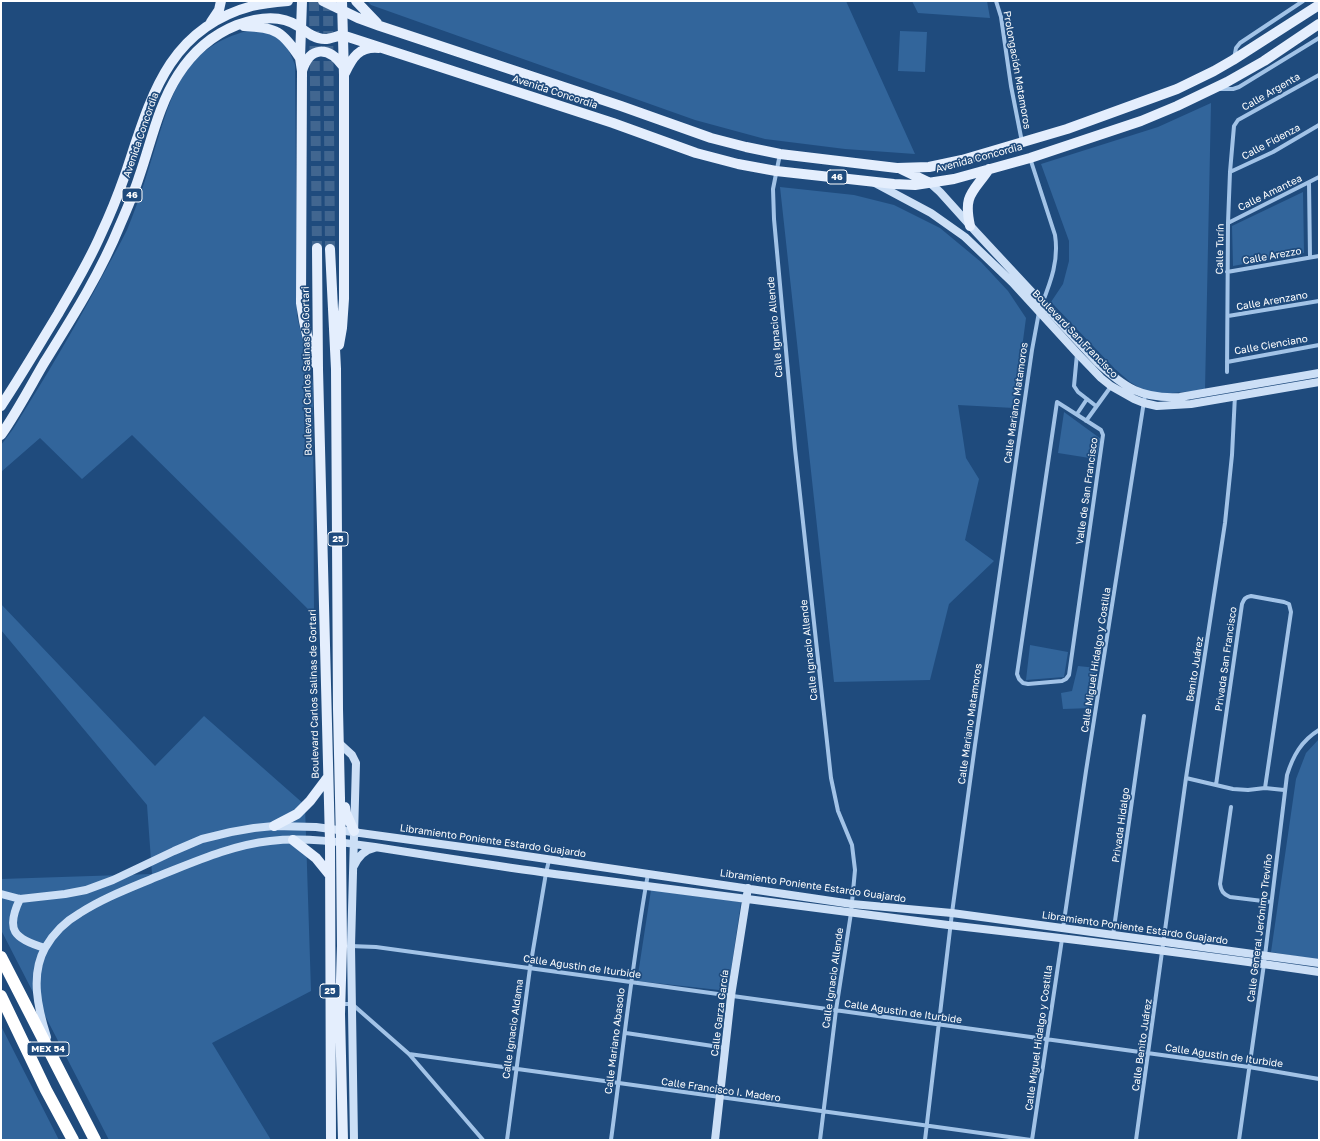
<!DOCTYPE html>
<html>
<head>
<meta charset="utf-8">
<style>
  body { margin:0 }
  #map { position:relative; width:1320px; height:1141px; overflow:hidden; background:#1f4b7d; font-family:"Golos Text",sans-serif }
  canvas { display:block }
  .frame { position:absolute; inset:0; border:2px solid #fff; pointer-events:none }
</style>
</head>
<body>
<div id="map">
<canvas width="1320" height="1141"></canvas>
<div class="frame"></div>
</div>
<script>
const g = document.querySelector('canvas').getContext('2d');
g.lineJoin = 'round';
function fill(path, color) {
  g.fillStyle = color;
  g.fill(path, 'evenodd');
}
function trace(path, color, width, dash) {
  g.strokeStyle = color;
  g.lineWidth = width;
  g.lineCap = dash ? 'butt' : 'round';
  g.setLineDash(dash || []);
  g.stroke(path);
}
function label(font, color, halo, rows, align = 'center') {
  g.font = font + ' "Golos Text",sans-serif';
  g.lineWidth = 3.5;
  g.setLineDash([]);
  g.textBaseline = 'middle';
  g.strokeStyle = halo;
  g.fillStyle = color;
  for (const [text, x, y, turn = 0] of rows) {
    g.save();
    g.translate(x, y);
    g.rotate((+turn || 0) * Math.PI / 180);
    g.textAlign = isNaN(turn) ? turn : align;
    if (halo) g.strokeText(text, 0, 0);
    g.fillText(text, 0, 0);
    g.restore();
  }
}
const green = new Path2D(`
  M367 1H846L915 154 845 149 765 139 695 120 371 5Z
  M912 1H987L990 18 918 13Z
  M251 30C256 30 262 29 267 30 282 35 290 51 295 65L297 316 313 383 314 615 132 435 82 479 40 438 1 472V445L13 429C45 378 76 326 104 273 112 258 120 244 127 230 140 199 149 167 159 135 166 113 173 90 186 71 201 49 225 36 251 30Z
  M900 31 927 32 925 72 898 71Z
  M1211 103 1205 390 1160 394 1145 391 1130 382 1115 369 1051 302 1063 284 1069 261V241L1041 164 1158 127Z
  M780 187 854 195 894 205 940 228 981 262 1008 291 1026 318 1014 408 958 405 966 458 979 479 965 540 994 561 949 604 930 680 834 682Z
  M1303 192 1304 253 1233 266 1232 226Z
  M1064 412 1101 439 1096 459 1058 453Z
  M1 604 155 766 204 716 305 805 311 991 212 1043 271 1140H109L1 930V879L152 874 147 805 1 630Z
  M1030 645 1068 652 1064 677 1026 680Z
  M1078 666 1097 668 1092 708 1063 709 1061 693 1072 691Z
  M1319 739V960L1271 952 1296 779 1306 753Z
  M651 890 741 902 728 991 637 981Z
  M1 1026 59 1140H1Z`);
const primaryTunnel = new Path2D(`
  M314 1 317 248
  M328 1 330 249`);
const street = new Path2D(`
  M996 1 1001 17 1011 86 1022 142
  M1234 59 1236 48 1240 43 1303 1
  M1218 89H1233L1239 87 1319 38
  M780 154 773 189 774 219 795 449 831 778 838 811 852 845 855 870 851 913 836 1010 820 1140
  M1030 158 1055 235C1059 260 1051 281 1042 304
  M1230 172 1273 152 1319 125
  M1309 183 1310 257
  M1228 223 1319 177
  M1227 272 1319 256
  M1228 316 1319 301
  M1077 354 1074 386 1078 392 1096 406
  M1227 362 1319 345
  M1227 372 1228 223 1230 172 1234 126 1238 120 1319 75
  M1057 402 1101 430 1103 435 1069 675 1066 679 1062 681 1028 684 1023 683 1019 679 1017 674Z
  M1077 414 1087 399
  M1086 421 1112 385
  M1186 778 1233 789 1248 790 1265 788 1284 790
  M1216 785 1242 604C1244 599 1245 597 1251 596L1284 602 1289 604 1291 612 1265 788
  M1231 807 1220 884C1221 891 1223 894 1230 897L1271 902
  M1063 928 1086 771 1145 395
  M1113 935 1144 716
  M350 946 376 947 1249 1067 1319 1079
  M341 1004H352L409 1054 483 1140
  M626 1033 726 1048
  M409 1054 1031 1140
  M507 1140 530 968 546 873 549 860
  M611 1140C623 1051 632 962 648 874
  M925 1140 952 913 975 745 1032 350 1039 312
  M1032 1140 1062 939
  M1136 1140 1186 778 1225 523 1232 455 1235 395
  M1239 1140 1264 964 1287 775C1293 756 1301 741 1319 730`);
const secondary = new Path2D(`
  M873 182 931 213 965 237 1012 282 1077 353 1101 378 1111 386 1134 399 1144 403 1157 406 1191 404 1319 382
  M930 183 940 192 976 232 1097 362C1125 388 1141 399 1180 397L1319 373
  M340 744 352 755 356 763 351 946 354 1140
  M354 866C358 857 364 850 374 848
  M1 894 20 899 65 894 86 890 113 880 174 851 202 839 231 832 254 828 274 826 316 827 499 852 852 904 952 913 1319 963
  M20 899C5 930 14 939 45 948
  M47 1037C38 1009 30 975 45 948 53 934 66 921 80 913 103 898 130 888 156 877 192 863 231 845 270 841 304 837 342 842 375 847 445 858 515 869 585 878 706 893 827 910 948 925 1072 939 1196 954 1319 972
  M715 1140 731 996 748 888`);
const primary = new Path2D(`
  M302 1 300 58 302 71 301 303C304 324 308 344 316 364
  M323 1 358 18 380 26 621 106 711 138 746 147 780 154 897 168 929 167 962 160 1067 129 1177 89 1214 71 1233 60 1319 5
  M356 1 377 23
  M211 22 219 10 221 1
  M244 26C276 27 283 32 300 58
  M302 71C310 46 328 46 343 66
  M345 73C352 58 359 46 379 48
  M901 169 930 183
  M970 226C963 194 973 193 989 169
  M317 248 318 369 330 842 331 1140
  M330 249 336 369 338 709 341 843 342 946 340 1014 343 1140
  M339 345 342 328 344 299V75L342 1
  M1 406C21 376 39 345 58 314 73 288 89 262 101 234 110 215 118 195 125 175 150 101 166 29 252 6 264 3 276 2 288 1
  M1 435C17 412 30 387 44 363 72 318 100 274 120 225 127 209 134 193 139 177 151 143 158 106 178 75 192 53 212 35 237 25 256 18 280 14 298 26 306 32 315 39 325 39 330 39 337 36 342 35L613 123 696 153 738 164 776 171 894 184 915 185 954 179 1030 158 1141 121 1177 106 1227 82 1264 61 1319 24
  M345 807 346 813 354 831
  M274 826 297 814 310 801 328 777
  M293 840 316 858 329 874`);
const highway = new Path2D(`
  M1 957 95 1140
  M1 996 46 1090 73 1140`);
const shields = [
  [837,177,20],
  [132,195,20],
  [338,539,20],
  [330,991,20],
  [48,1049,42]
];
const shieldNames = [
  ["46",837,177],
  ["46",132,195],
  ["25",338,539],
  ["25",330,991],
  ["MEX 54",48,1049]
];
const streetNames = [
  ["Prolongación Matamoros",1017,70,80],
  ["Avenida Concordia",555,92,18],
  ["Calle Argenta",1271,92,-30],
  ["Avenida Concordia",141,135,-71],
  ["Calle Fidenza",1271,142,-28],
  ["Avenida Concordia",979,158,-15],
  ["Calle Amantea",1270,193,-26],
  ["Calle Turín",1220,249,-89],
  ["Calle Arezzo",1272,256,-10],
  ["Calle Arenzano",1272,301,-10],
  ["Calle Ignacio Allende",775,327,-95],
  ["Boulevard San Francisco",1075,334,46],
  ["Calle Cienciano",1271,345,-10],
  ["Boulevard Carlos Salinas de Gortari",307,371,-91],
  ["Calle Mariano Matamoros",1016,403,-82],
  ["Valle de San Francisco",1087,491,-82],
  ["Calle Ignacio Allende",809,650,-96],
  ["Privada San Francisco",1226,659,-82],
  ["Calle Miguel Hidalgo y Costilla",1096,660,-81],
  ["Benito Juárez",1195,669,-81],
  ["Boulevard Carlos Salinas de Gortari",314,694,-91],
  ["Calle Mariano Matamoros",970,724,-82],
  ["Privada Hidalgo",1121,825,-82],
  ["Libramiento Poniente Estardo Guajardo",493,841,8],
  ["Libramiento Poniente Estardo Guajardo",813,886,8],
  ["Libramiento Poniente Estardo Guajardo",1135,928,8],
  ["Calle General Jerónimo Treviño",1260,928,-83],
  ["Calle Agustin de Iturbide",582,967,8],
  ["Calle Ignacio Allende",833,978,-82],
  ["Calle Agustin de Iturbide",903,1012,8],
  ["Calle Garza García",720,1013,-83],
  ["Calle Ignacio Aldama",513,1029,-82],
  ["Calle Miguel Hidalgo y Costilla",1039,1038,-82],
  ["Calle Mariano Abasolo",615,1041,-83],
  ["Calle Benito Juárez",1142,1045,-82],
  ["Calle Agustin de Iturbide",1224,1056,8],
  ["Calle Francisco I. Madero",721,1090,8]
];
fill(green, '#32659b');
trace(primaryTunnel, '#416690', 10, [10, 5]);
trace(street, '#a2c3e7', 4);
trace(secondary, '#ccdff6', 8);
trace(primary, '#e4eefd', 10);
trace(highway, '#fff', 12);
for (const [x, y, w] of shields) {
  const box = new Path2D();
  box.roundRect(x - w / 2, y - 7, w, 14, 3);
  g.fillStyle = '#1f4b7d';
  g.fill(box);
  trace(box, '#fff', 1);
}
label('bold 9px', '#fff', null, shieldNames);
label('10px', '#fff', '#1f4b7d', streetNames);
</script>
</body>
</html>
